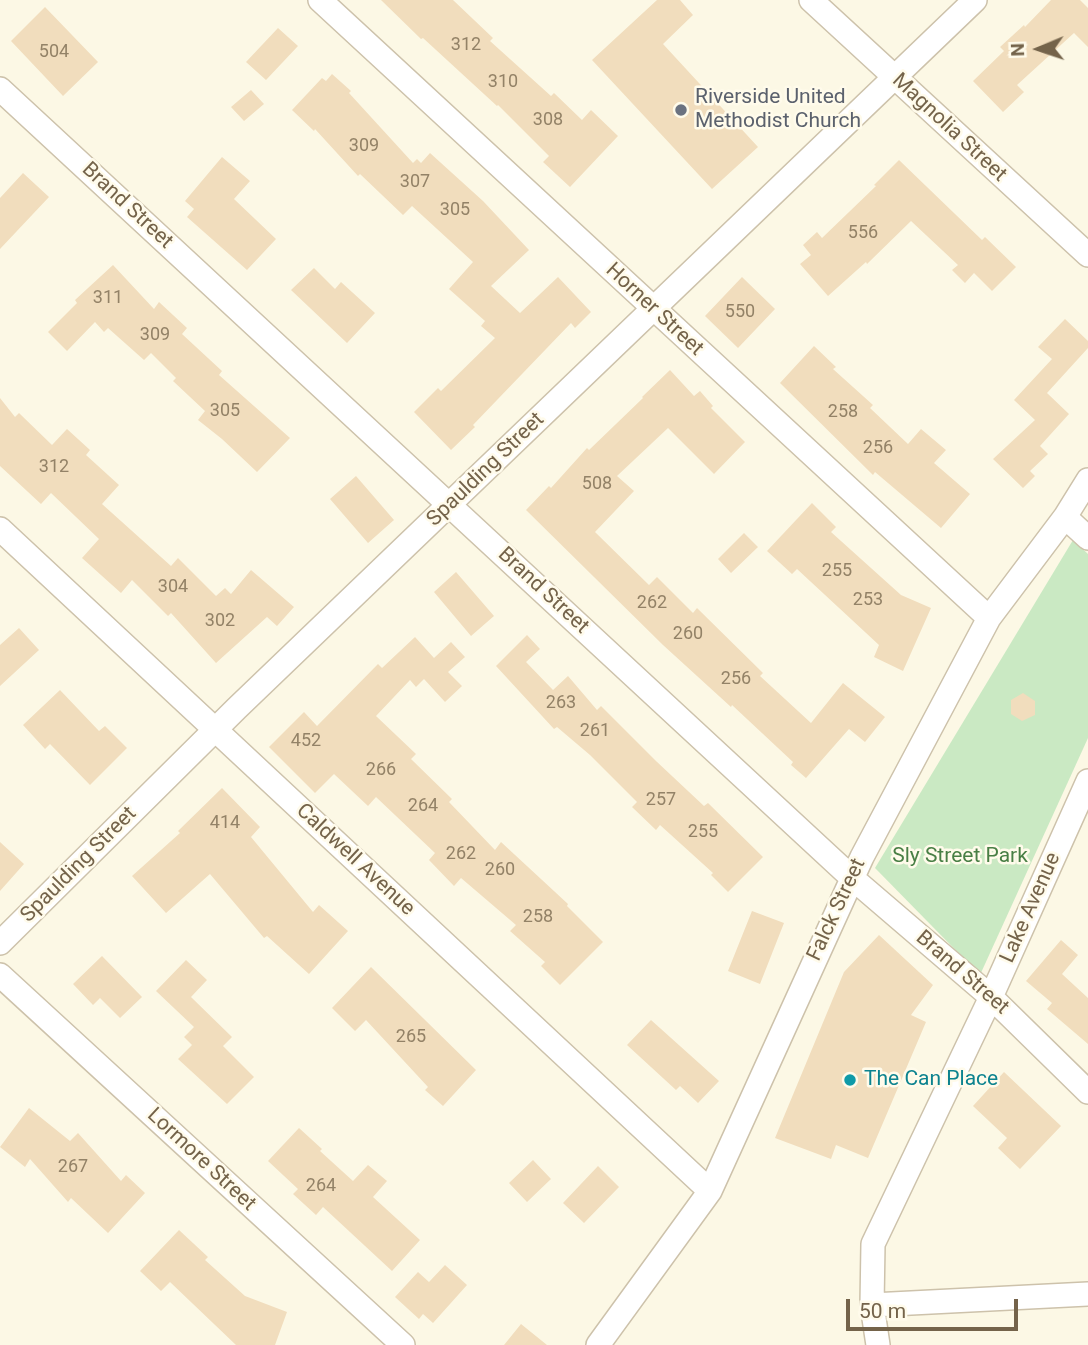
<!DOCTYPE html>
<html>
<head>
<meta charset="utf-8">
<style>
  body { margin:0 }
  #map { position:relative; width:1088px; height:1345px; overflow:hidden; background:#fcf8e5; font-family:Roboto,sans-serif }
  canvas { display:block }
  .north { position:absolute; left:1004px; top:14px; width:70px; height:70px; -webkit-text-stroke:5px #fffbeb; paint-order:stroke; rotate:268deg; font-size:19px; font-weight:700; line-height:28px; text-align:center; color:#74634a }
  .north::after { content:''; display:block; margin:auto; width:24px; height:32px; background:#74634a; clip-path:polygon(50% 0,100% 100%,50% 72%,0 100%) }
  .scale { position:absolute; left:846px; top:1299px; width:172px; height:32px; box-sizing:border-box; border:4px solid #74634a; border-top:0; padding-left:9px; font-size:21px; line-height:24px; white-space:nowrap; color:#74634a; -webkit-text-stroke:5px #fffbeb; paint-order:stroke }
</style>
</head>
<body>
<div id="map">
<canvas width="1088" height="1345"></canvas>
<div class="north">N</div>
<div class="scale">50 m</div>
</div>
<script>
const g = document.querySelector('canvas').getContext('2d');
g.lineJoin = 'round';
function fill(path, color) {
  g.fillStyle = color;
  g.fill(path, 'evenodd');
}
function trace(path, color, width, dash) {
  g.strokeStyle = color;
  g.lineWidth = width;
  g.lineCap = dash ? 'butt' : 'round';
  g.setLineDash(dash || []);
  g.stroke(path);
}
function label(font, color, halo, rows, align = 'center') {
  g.font = font + ' Roboto,sans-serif';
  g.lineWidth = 5;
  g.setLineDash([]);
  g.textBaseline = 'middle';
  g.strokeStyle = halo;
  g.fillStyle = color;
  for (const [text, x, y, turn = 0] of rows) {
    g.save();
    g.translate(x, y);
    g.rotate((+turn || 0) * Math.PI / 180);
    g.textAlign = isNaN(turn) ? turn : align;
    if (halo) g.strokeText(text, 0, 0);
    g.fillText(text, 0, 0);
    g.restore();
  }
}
const green = new Path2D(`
  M1073 540 1088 554V738L980 975 875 868Z`);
const building = new Path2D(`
  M381 0H453L493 38 490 41 551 96 554 93 582 120 591 110 618 136 570 187 543 162 549 156 498 105 497 106 423 38 421 39Z
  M657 0H680L693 15 663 44 758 147 712 189 592 60Z
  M1051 0H1080L1088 8V47L1074 33 1017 85 1024 92 1003 112 973 81 1004 51 1000 47 1024 25 1025 27Z
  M45 7 98 62 63 96 11 41Z
  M278 28 298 46 266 80 246 62Z
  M332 74 351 91 349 93 413 163 417 159 421 163 430 153 483 201 529 250 491 286 520 313 558 277 591 312 575 328 571 323 473 425 475 427 451 450 414 412 438 388 441 391 495 338 481 326 485 321 449 289 473 262 412 206 403 215 360 174 358 176 315 129 314 131 292 110 322 78 326 81Z
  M251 90 264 104 244 121 231 107Z
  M222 157 250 181 234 199 276 239 247 270 187 217 194 209 185 201Z
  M899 160 982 240 985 237 1016 267 992 291 974 273 965 283 952 270 958 265 911 221 867 264 866 262 828 296 800 264 811 255 803 245 817 232 822 238 876 186 874 185Z
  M23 173 49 197 0 249V198Z
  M113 265 154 309 159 302 187 328 182 334 222 371 219 375 290 438 257 472 222 439 198 420 205 411 173 381 176 378 151 353 144 360 108 328 104 332 95 322 67 351 48 332 77 303 75 300Z
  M314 268 335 289 341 282 375 313 347 343 291 290Z
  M742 277 775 309 738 348 705 316Z
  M1065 319 1088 341V348L1047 393 1069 414 1040 446 1048 454 1030 471 1035 476 1023 488 993 459 1035 420 1014 400 1052 359 1038 347Z
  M814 346 836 367 833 369 873 405 870 408 908 444 921 429 946 450 934 463 970 494 941 528 875 472 873 475 780 383Z
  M670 370 694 396 700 391 713 406 711 408 745 442 714 474 668 428 617 476 634 491 595 532 649 585 657 577 693 613 697 608 763 673 760 676 811 723 843 683 885 717 865 742 849 729 806 778 791 765 793 762 732 705 731 707 663 645 526 510 549 486 551 488 587 448 589 450 643 398 642 397Z
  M0 398 15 417 19 413 52 445 67 429 90 450 86 455 119 485 102 504 171 566 178 558 216 596 225 588 231 594 251 570 294 607 277 626 267 617 216 663 171 613 168 616 132 580 121 593 82 558 99 539 51 493 41 504 0 466Z
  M356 476 394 520 368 543 330 499Z
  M812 503 836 527 831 532 901 595 931 608 903 671 874 657 879 645 797 569 792 574 767 551Z
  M744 533 758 547 731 573 718 559Z
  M456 572 494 616 471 636 434 592Z
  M19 628 39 650 0 686V645Z
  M527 635 540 649 526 662 553 690 568 676 597 710 601 706 656 761 704 806 708 803 763 857 728 892 711 875 713 873 660 825 656 830 632 807 637 802 590 755 557 727 554 729 496 666Z
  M415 637 434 658 451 642 465 657 448 672 462 686 445 702 424 679 416 687 410 680 376 716 416 754 411 759 452 799 449 802 495 850 501 842 568 904 567 906 603 942 560 985 541 966 545 962 510 931 516 925 461 878 454 886 429 860 435 853 376 797 368 806 334 774 315 793 269 747 304 712 317 726 378 664 382 668Z
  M60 690 99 731 105 726 127 748 90 785 50 744 45 749 23 725Z
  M1023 693 1035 701V715L1022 721 1011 714V700Z
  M222 788 260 827 251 837 313 912 319 905 348 931 309 974 267 936 264 938 210 874 166 913 132 876 180 833 178 831Z
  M0 842 24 864 0 891Z
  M752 911 784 923 760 984 728 971Z
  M879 935 933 985 911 1015 926 1022 868 1158 836 1145 831 1159 775 1138 844 972Z
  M1061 940 1078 955 1062 974 1088 998V1044L1047 1009 1052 1003 1026 981Z
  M102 956 142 997 120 1018 100 998 93 1005 73 984Z
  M186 960 207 980 191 997 232 1037 223 1046 254 1077 227 1104 178 1059 192 1045 184 1037 194 1027 156 991Z
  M371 967 476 1070 443 1106 425 1090 428 1087 366 1020 355 1031 332 1008Z
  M651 1020 719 1081 698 1103 680 1086 676 1090 627 1045Z
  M1004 1072 1061 1126 1020 1169 998 1148 1007 1138 973 1106Z
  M29 1108 70 1141 78 1133 121 1181 126 1175 145 1193 108 1233 71 1198 68 1202 30 1159 25 1167 0 1147Z
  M299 1128 322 1149 320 1151 353 1181 368 1165 387 1181 373 1197 420 1240 392 1271 323 1207 316 1215 293 1194 298 1189 268 1161Z
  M533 1160 551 1179 527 1202 509 1183Z
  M598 1166 619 1187 584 1223 563 1203Z
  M179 1230 208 1257 205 1260 245 1296 287 1312 275 1345H236L170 1282 161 1291 140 1271Z
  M445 1265 467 1285 433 1323 423 1314 419 1319 395 1297 418 1272 429 1282Z
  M521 1324 547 1345H504Z`);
const street = new Path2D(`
  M320 0 989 618
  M811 0 1088 255
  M0 89 851 877 991 997 1088 1092
  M1065 517 1088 538
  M0 529 710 1191
  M0 943 237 708 975 0
  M0 975 403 1345
  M872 1305 873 1244 991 997 1088 781
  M598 1345 710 1191 862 857 989 618 1065 517 1088 480
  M878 1345 872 1305 1088 1294`);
const markers = [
  [681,110,7,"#6b7280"],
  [850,1080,7,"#0f9aa8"]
];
const numberNames = [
  ["312",466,45],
  ["504",54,52],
  ["310",503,82],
  ["308",548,120],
  ["309",364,146],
  ["307",415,182],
  ["305",455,210],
  ["556",863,233],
  ["311",108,298],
  ["550",740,312],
  ["309",155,335],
  ["305",225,411],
  ["258",843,412],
  ["256",878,448],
  ["312",54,467],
  ["508",597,484],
  ["255",837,571],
  ["304",173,587],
  ["253",868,600],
  ["262",652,603],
  ["302",220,621],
  ["260",688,634],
  ["256",736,679],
  ["263",561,703],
  ["261",595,731],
  ["452",306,741],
  ["266",381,770],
  ["257",661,800],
  ["264",423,806],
  ["414",225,823],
  ["255",703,832],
  ["262",461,854],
  ["260",500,870],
  ["258",538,917],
  ["265",411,1037],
  ["267",73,1167],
  ["264",321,1186]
];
const worshipNames = [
  ["Riverside United",695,98],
  ["Methodist Church",695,122]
];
const streetNames = [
  ["Magnolia Street",949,128,43],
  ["Brand Street",127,206,43],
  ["Horner Street",654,310,43],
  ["Spaulding Street",486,470,-44],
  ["Brand Street",543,591,43],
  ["Caldwell Avenue",355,860,43],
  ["Spaulding Street",79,865,-45],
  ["Lake Avenue",1031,908,-66],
  ["Falck Street",837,910,-65],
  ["Brand Street",962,973,41],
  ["Lormore Street",201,1160,43]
];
const parkNames = [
  ["Sly Street Park",960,857]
];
const cultureNames = [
  ["The Can Place",864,1080]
];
fill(green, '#cae9c3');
fill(building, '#f1ddbd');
trace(street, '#cdc2ab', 26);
trace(street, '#fff', 23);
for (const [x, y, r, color] of markers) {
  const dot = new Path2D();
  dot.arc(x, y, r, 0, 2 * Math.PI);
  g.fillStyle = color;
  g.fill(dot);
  trace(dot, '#fffbeb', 2.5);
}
label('18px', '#938267', null, numberNames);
label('21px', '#5b616d', '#fffbeb', worshipNames, 'left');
label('21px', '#74634a', '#fffbeb', streetNames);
label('21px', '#497f45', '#fffbeb', parkNames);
label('21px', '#0d838f', '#fffbeb', cultureNames, 'left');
</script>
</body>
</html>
